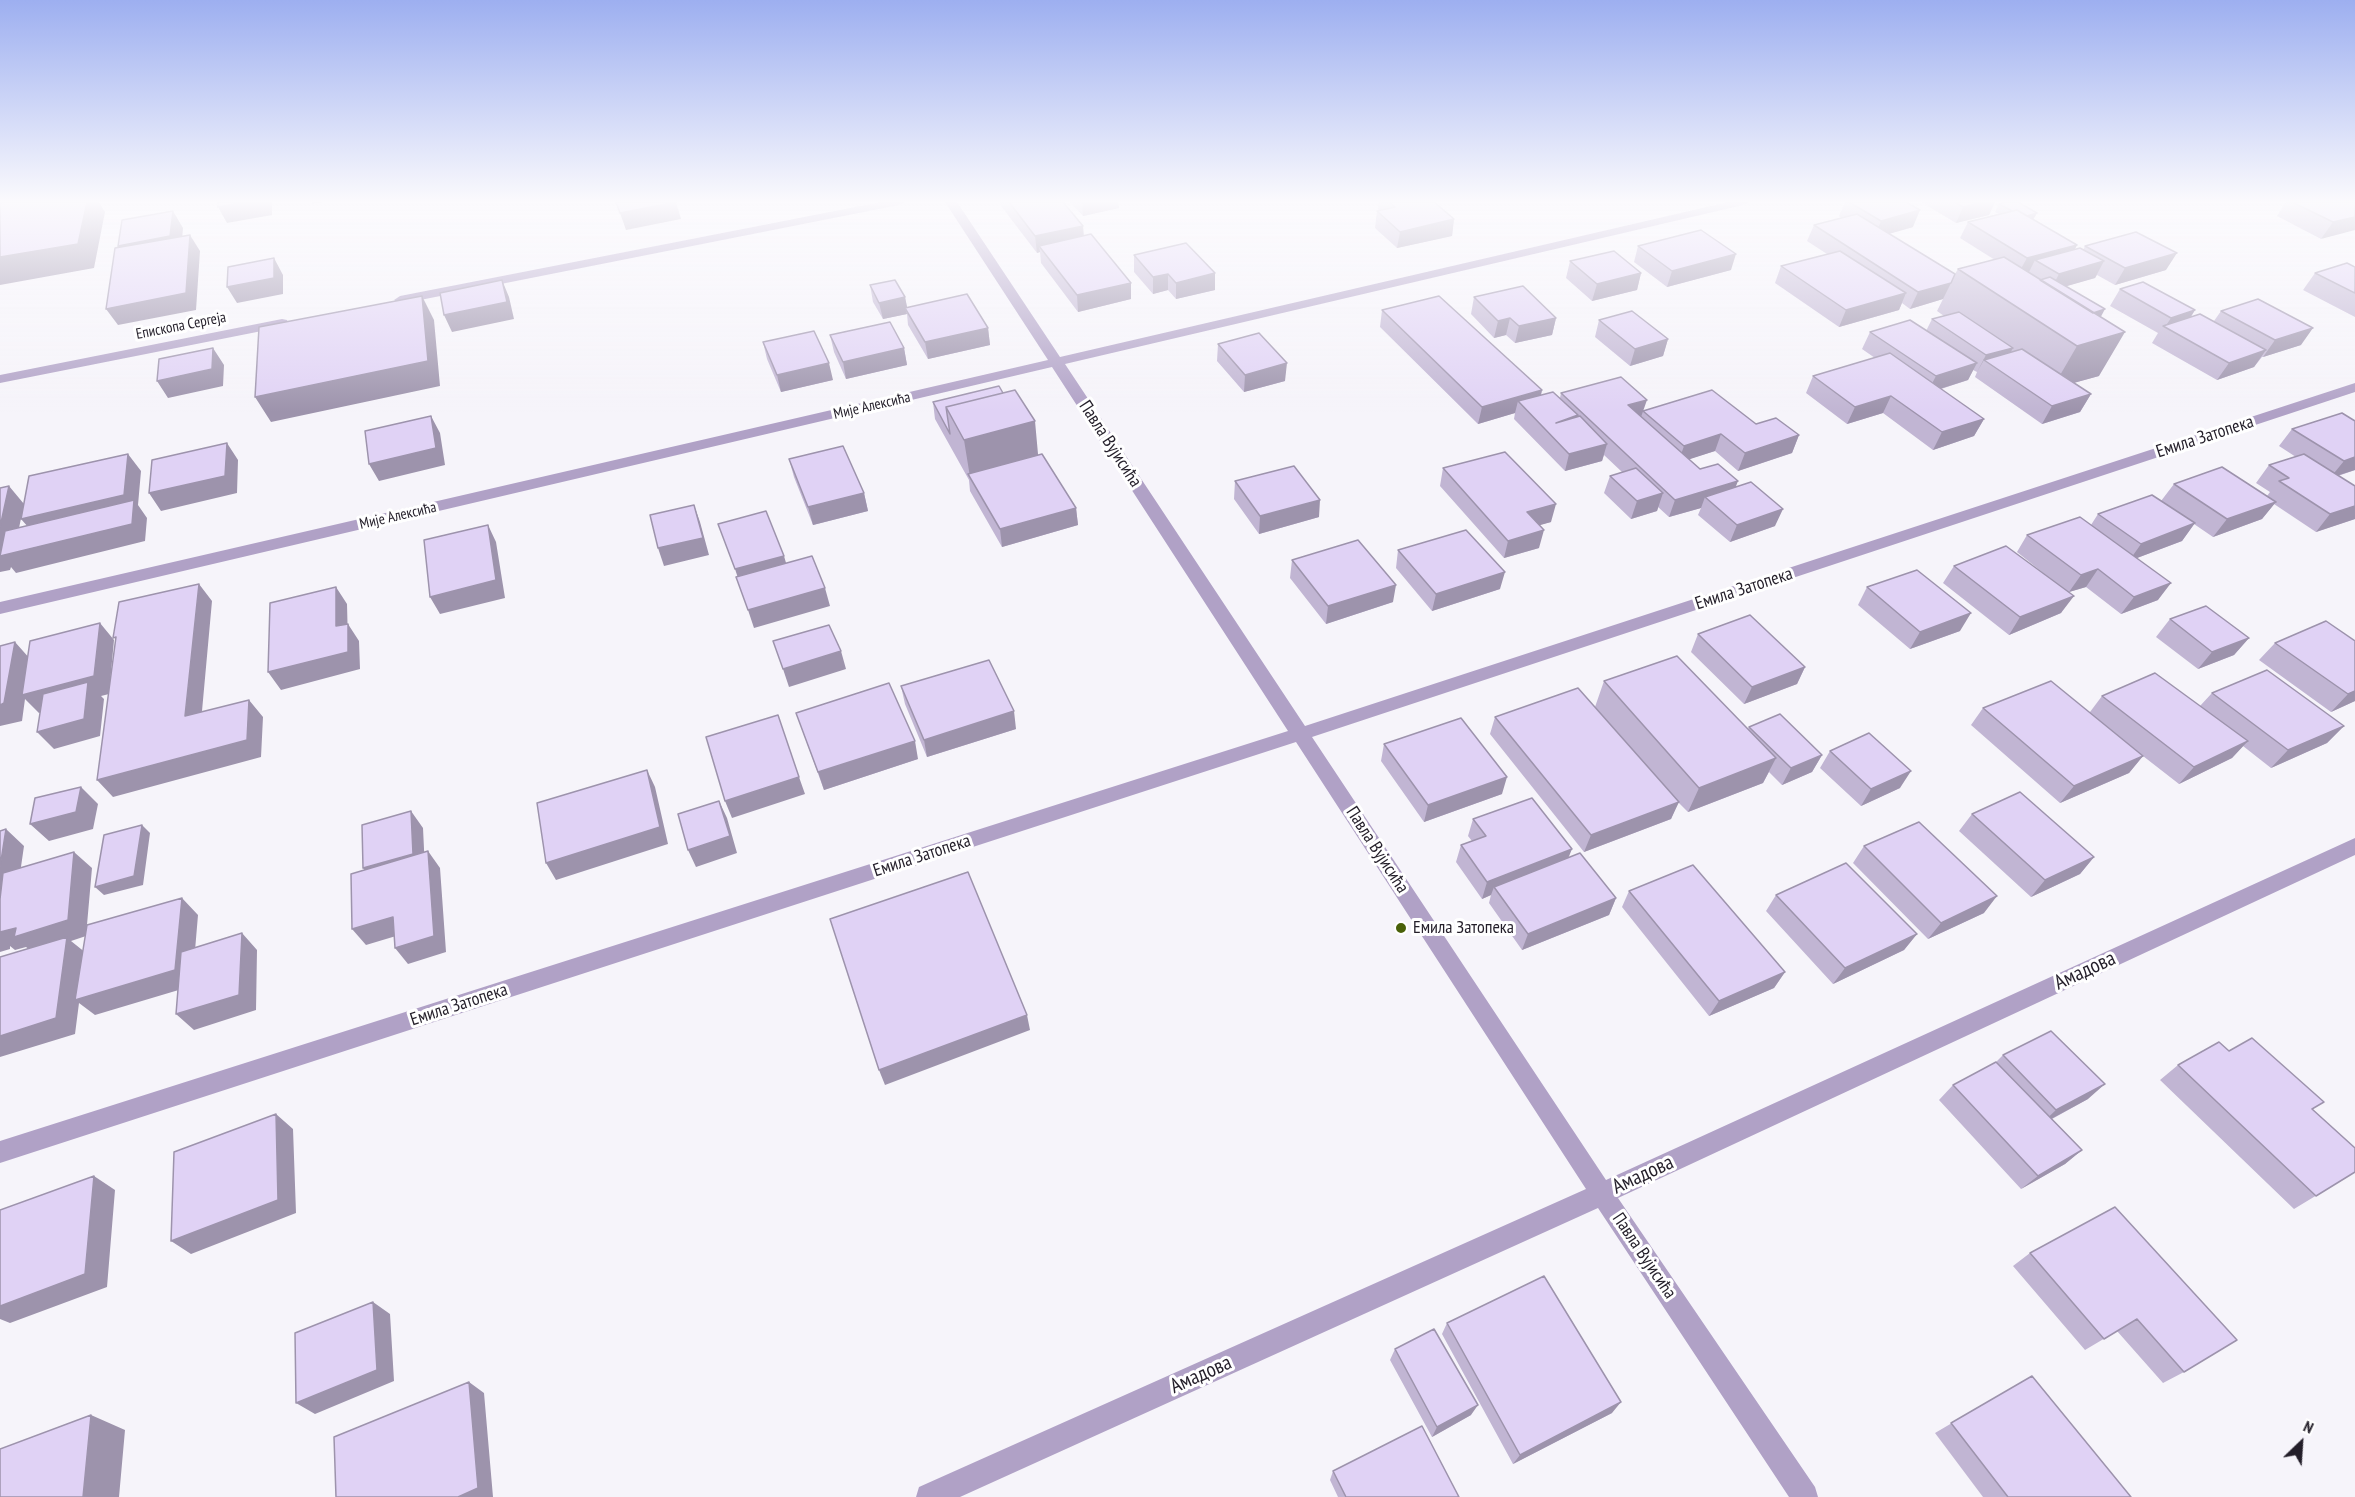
<!DOCTYPE html>
<html>
<head>
<meta charset="utf-8">
<style>
  body { margin:0 }
  #map { position:relative; width:2355px; height:1497px; overflow:hidden; background:#f6f4fa; font-family:"PT Sans Narrow",sans-serif }
  canvas { display:block }
  .north { position:absolute; left:2271px; top:1413px; width:60px; height:60px; -webkit-text-stroke:4px #fff; paint-order:stroke; rotate:25deg; font-size:16px; font-weight:700; line-height:24px; text-align:center; color:#231e29 }
  .north::after { content:''; display:block; margin:auto; width:21px; height:27px; background:#231e29; clip-path:polygon(50% 0,100% 100%,50% 72%,0 100%) }
</style>
</head>
<body>
<div id="map">
<canvas width="2355" height="1497"></canvas>
<div class="north">N</div>
</div>
<script>
const g = document.querySelector('canvas').getContext('2d');
g.lineJoin = 'round';
function fill(path, color) {
  g.fillStyle = color;
  g.fill(path, 'evenodd');
}
function trace(path, color, width, dash) {
  g.strokeStyle = color;
  g.lineWidth = width;
  g.lineCap = dash ? 'butt' : 'round';
  g.setLineDash(dash || []);
  g.stroke(path);
}
function label(font, color, halo, rows, align = 'center') {
  g.font = font + ' "PT Sans Narrow",sans-serif';
  g.lineWidth = 6;
  g.setLineDash([]);
  g.textBaseline = 'middle';
  g.strokeStyle = halo;
  g.fillStyle = color;
  for (const [text, x, y, turn = 0] of rows) {
    g.save();
    g.translate(x, y);
    g.rotate((+turn || 0) * Math.PI / 180);
    g.textAlign = isNaN(turn) ? turn : align;
    if (halo) g.strokeText(text, 0, 0);
    g.fillText(text, 0, 0);
    g.restore();
  }
}
const minor = new Path2D(`
  M881 202H905L899 205 400 304 394 300 400 296Z
  M945 202H957L1060 357 1728 202H1749L1743 205 1065 364 1305 726 2355 383V392L1312 737 1606 1180 2355 838V855L1618 1198 1815 1487 1818 1497H1789L1598 1208 960 1497H916L919 1487 1586 1189 1296 742 0 1163V1141L1288 731 1052 367 0 614V602L1048 360Z
  M282 319 287 320 288 323 287 326 0 383V375Z`);
const wall = new Path2D(`
  M1000 202H1063L1083 226 1084 236 1131 299 1078 312 1041 263 1040 252 1037 253 1001 206Z
  M1070 202H1118L1119 208 1083 216Z
  M1379 202H1434L1454 219 1452 236 1397 248 1375 228 1377 211H1379L1378 210Z
  M1845 202H1906L1913 227 1889 234 1955 274 1958 269 1995 260 1960 238 1968 222 1999 214 1995 212 1999 204 2037 213 2033 220 2077 245 2075 249 2083 250 2085 246 2166 270 2115 285 2097 275 2095 278 2066 286 2101 317 2099 376 2073 383 2091 394 2080 412 2042 424 1975 377 1977 372 1973 370 1968 380 1941 389 1984 419 1974 436 1933 450 1883 413 1847 424 1806 393 1813 376 1875 358 1862 349 1870 332 1926 331 1932 319 1944 316 1937 311 1943 299 1910 309 1902 303 1899 310 1839 327 1775 283 1781 266 1827 254 1807 241 1814 225 1841 218 1839 216Z
  M1921 202H1995L1989 215 1956 223Z
  M2286 202H2355L2321 239 2277 216Z
  M1638 246 1731 270 1667 287 1634 262Z
  M1134 255 1215 290 1176 299 1168 290 1153 294 1134 272Z
  M1570 261 1641 273 1637 290 1592 301 1566 278Z
  M2355 267V317L2303 290 2315 273Z
  M870 285 905 297 907 307 988 328 990 345 928 359 908 325 907 314 883 319 873 302Z
  M2120 289 2195 310 2191 317 2214 321 2221 311 2301 345 2263 357H2262L2254 367 2217 380 2152 343 2158 333 2110 306Z
  M1474 297 1556 318 1552 335 1515 343 1506 335 1494 338 1471 314Z
  M1382 310 1542 390 1541 395 1560 398 1561 393 1644 411 1756 424 1799 435 1792 453 1738 471 1715 451 1689 459 1700 469 1736 487 1775 526 1730 542 1698 515 1701 508 1669 517 1658 507 1657 511 1631 519 1604 493 1610 476 1622 472 1604 455 1602 461 1565 471 1514 419 1515 413 1478 424 1380 327Z
  M1599 320 1668 339 1663 356 1630 366 1595 337Z
  M830 335 904 348 907 365 846 379 834 352Z
  M763 342 833 380 781 392 767 359Z
  M1218 344 1285 381 1244 392 1217 361Z
  M933 402 1038 455 1076 508 1078 525 1002 547 970 491 969 480 935 419Z
  M2342 413 2355 470 2338 476 2355 486V519L2316 532 2274 504 2262 519 2213 537 2194 524 2182 541 2137 558 2158 600 2121 614 2086 587 2069 592 2061 613 2009 635 1943 583 1954 566 2057 584 2017 552 2027 535 2091 525 2098 514 2161 501 2174 484 2267 496 2270 492 2256 483 2269 465 2296 457 2279 446 2292 429Z
  M789 459 864 493 868 511 813 525 794 477Z
  M1443 468 1551 522 1539 525V548L1504 558 1440 486Z
  M1235 481 1319 517 1259 534 1234 499Z
  M1398 550 1500 589 1432 611 1396 568Z
  M1292 560 1393 602 1326 624 1290 578Z
  M1867 587 1960 631 1910 649 1858 605Z
  M2170 619 2249 638 2234 655 2198 669 2156 637Z
  M1698 634 1805 667 1797 684 1744 704 1691 652Z
  M2355 641V701L2331 712 2259 660 2275 643Z
  M1604 681 1748 729 1749 727 1822 755 1812 772 1782 785 1769 772 1763 783 1688 812 1678 802 1671 819 1584 852 1490 734 1495 717 1595 707Z
  M901 686 1016 729 927 757 905 704Z
  M2212 693 2344 726 2327 743 2271 768 2243 746 2232 758 2179 784 2143 756 2129 773 2060 803 1971 725 1983 708 2090 712 2102 696 2200 706Z
  M796 713 918 759 824 790Z
  M1384 744 1502 794 1424 822 1381 761Z
  M1830 751 1900 788 1861 806 1820 768Z
  M1972 814 2094 857 2080 874 2031 897 1959 831Z
  M1473 819 1569 858 1616 898 1609 915 1522 950 1489 903 1491 895 1482 899 1456 862 1461 845 1472 841 1468 836Z
  M1864 846 1984 913 1928 939 1853 863Z
  M1629 891 1785 972 1774 988 1709 1016 1622 907Z
  M1776 895 1917 934 1904 950 1833 984 1766 911Z
  M2229 1051 2355 1172 2294 1209 2160 1080 2178 1065Z
  M2003 1055 2088 1099 2052 1119 2082 1150 2065 1164 2021 1189 1939 1100 1953 1085 1996 1062Z
  M2115 1207 2184 1372 2163 1383 2117 1331 2085 1350 2013 1266 2030 1253Z
  M1447 1323 1612 1413 1513 1464 1442 1334Z
  M1395 1349 1471 1415 1432 1437 1390 1360Z
  M2032 1376 2131 1497H1983L1935 1433Z
  M1333 1471 1459 1497H1338L1330 1480Z`);
const shadedWall = new Path2D(`
  M87 202H99L105 212 94 268 0 285V257Z
  M244 202H272V215L227 223 218 207Z
  M312 202H324L313 204Z
  M676 202 681 219 626 230 620 213Z
  M1082 202H1118L1119 208 1083 216Z
  M1982 202H1995L1989 215 1956 223 1963 207Z
  M1920 210 1913 227 1874 238 1881 221Z
  M173 211 183 228 181 253 129 263 118 246Z
  M2037 213 2032 221 2022 217Z
  M2355 217V230L2321 239 2333 222Z
  M1454 219 1452 236 1397 248 1400 232Z
  M1083 226 1084 242 1039 246 1040 252 1037 253 1035 236Z
  M190 235 200 251 196 310 118 325 106 309Z
  M2077 245 2068 262 2035 260 2029 272 2018 274 2027 258Z
  M2177 253 2166 270 2115 285 2125 268Z
  M1736 254 1731 270 1667 287 1672 271Z
  M274 258 283 275V294L237 303 227 287Z
  M2104 261 2095 278 2050 291 2059 274Z
  M1215 273V290L1176 299V283Z
  M1641 273 1637 290 1592 301 1597 284Z
  M1168 274V290L1153 294V277Z
  M502 280 509 297 514 319 452 332 444 315Z
  M1131 283V299L1078 312 1077 295Z
  M1951 283 1943 299 1910 309 1918 292Z
  M1906 293 1899 310 1839 327 1846 310Z
  M422 296 434 320 440 386 271 422 255 397Z
  M905 297 908 312 905 308 907 314 883 319 879 303Z
  M2105 309 2096 326 2073 319Z
  M2195 310 2184 327H2165L2171 318Z
  M1510 318 1506 335 1494 338 1498 321Z
  M1556 318 1552 335 1515 343 1519 326Z
  M988 328 990 345 928 359 925 342Z
  M2313 328 2301 345 2263 357 2275 340Z
  M2125 332 2099 376 2052 389 2077 346Z
  M1668 339 1663 356 1630 366 1635 349Z
  M213 348 224 365 223 386 168 398 157 381Z
  M904 348 907 365 846 379 843 362Z
  M2013 348 2004 365 1984 360 1977 372 1986 355Z
  M2266 350 2254 367 2217 380 2229 363Z
  M829 363 833 380 781 392 777 375Z
  M1287 363 1285 381 1244 392 1245 375Z
  M1977 363 1968 380 1927 393 1936 376Z
  M1542 390 1538 407 1518 401 1515 413 1478 424 1482 407Z
  M2091 394 2080 412 2042 424 2052 406Z
  M1891 396 1883 413 1847 424 1855 407Z
  M1647 400 1641 417 1628 405Z
  M431 416 440 433 445 465 379 481 369 464Z
  M1984 419 1974 436 1933 450 1942 432Z
  M1035 421 1039 465 970 477 964 440Z
  M1721 434 1715 451 1678 463 1684 446Z
  M1799 435 1792 453 1738 471 1745 453Z
  M227 443 238 460 237 493 161 511 149 493Z
  M1607 444 1602 461 1565 471 1569 454Z
  M128 454 141 471 138 505 147 518 145 541 16 573 11 567 10 570 0 572V527L9 486 24 504 14 552 36 536 21 519Z
  M2355 457V470L2330 478 2344 461Z
  M1738 481 1731 499 1705 497 1701 508 1669 517 1675 500Z
  M864 493 868 511 813 525 808 507Z
  M1663 493 1657 511 1631 519 1637 501Z
  M1320 500 1319 517 1259 534 1260 516Z
  M2276 502 2262 519 2213 537 2227 519Z
  M1556 504 1551 522 1523 530 1527 512Z
  M694 505 700 522 709 555 664 566 658 548Z
  M2355 506V519L2316 532 2330 514Z
  M1076 508 1078 525 1002 547 1000 529Z
  M1783 509 1775 526 1730 542 1737 525Z
  M2195 523 2182 541 2129 561 2141 544Z
  M488 525 496 542 505 598 440 614 430 597Z
  M1544 530 1539 548 1504 558 1508 541Z
  M784 556 789 573 741 587 735 569Z
  M2098 569 2086 587 2069 592 2081 575Z
  M1505 572 1500 589 1432 611 1436 594Z
  M2171 583 2158 600 2121 614 2134 597Z
  M199 584 212 601 200 733 185 716Z
  M1396 585 1393 602 1326 624 1328 606Z
  M336 587 347 604 348 644 336 626Z
  M825 588 830 606 754 628 748 610Z
  M2074 596 2061 613 2009 635 2020 617Z
  M1971 613 1960 631 1910 649 1920 632Z
  M100 623 114 640 109 694 101 696 104 699 100 736 54 749 37 732 86 700 39 713 25 699 22 721 0 726V705L15 642 31 660Z
  M348 624 359 641 360 669 281 690 268 672Z
  M2249 638 2234 655 2198 669 2212 652Z
  M841 651 846 669 789 687 783 669Z
  M1805 667 1797 684 1744 704 1752 687Z
  M2355 691V701L2331 712 2348 694Z
  M249 700 263 717 261 757 113 797 97 780Z
  M1014 711 1016 729 927 757 924 740Z
  M2344 726 2327 743 2271 768 2288 750Z
  M915 741 918 759 824 790 818 772Z
  M2248 741 2232 758 2179 784 2194 767Z
  M1822 755 1812 772 1782 785 1791 768Z
  M2143 756 2129 773 2060 803 2074 786Z
  M1776 758 1763 783 1688 812 1699 788Z
  M647 770 655 787 668 844 556 880 546 863Z
  M1911 771 1900 788 1861 806 1871 789Z
  M799 777 805 794 732 818 725 801Z
  M1507 777 1502 794 1424 822 1428 805Z
  M81 787 98 804 93 829 49 841 30 824Z
  M719 801 727 818 737 853 696 867 688 850Z
  M1679 802 1671 819 1584 852 1591 835Z
  M411 811 423 828 425 870 376 884 363 868Z
  M142 825 150 833 143 885 104 895 95 887Z
  M6 829 24 846 12 929 74 852 92 868 86 936 71 941 86 953 182 898 198 915 192 986 95 1015 79 1003 75 1034 0 1057V1036L34 953 26 947 15 950 10 946V949L0 952V867Z
  M1572 849 1565 866 1494 887 1491 895 1482 899 1487 882Z
  M428 851 440 868 446 952 408 964 395 948Z
  M2094 857 2080 874 2031 897 2045 880Z
  M1997 896 1984 913 1928 939 1941 923Z
  M1616 898 1609 915 1522 950 1528 934Z
  M393 917 406 933 366 945 352 929Z
  M242 933 257 950 256 1010 194 1030 176 1014Z
  M1917 934 1904 950 1833 984 1845 968Z
  M1785 972 1774 988 1709 1016 1719 1001Z
  M1027 1015 1030 1030 885 1085 879 1070Z
  M2105 1084 2088 1099 2040 1125 2056 1110Z
  M276 1114 293 1129 296 1213 191 1254 171 1241Z
  M2082 1150 2065 1164 2021 1189 2038 1176Z
  M94 1176 115 1190 107 1287 10 1323 0 1319V1306Z
  M373 1302 390 1314 394 1381 315 1414 296 1403Z
  M469 1382 484 1393 493 1497H458Z
  M1621 1402 1612 1413 1513 1464 1520 1455Z
  M1478 1405 1471 1415 1432 1437 1437 1427Z
  M91 1415 125 1430 119 1497H83Z`);
const building = new Path2D(`
  M6 202H87L78 244 0 257V203Z
  M218 202H244L218 207Z
  M616 202H676L620 213Z
  M1009 202H1063L1083 226 1035 236Z
  M1389 202H1434L1454 219 1400 232 1377 211 1395 207Z
  M1849 202H1906L1920 210 1881 221Z
  M1955 202H1982L1963 207Z
  M2005 202H2018L2037 213 2027 216 2017 210 2012 211 1999 204Z
  M2292 202H2355V217L2333 222Z
  M2017 210 2077 245 2027 258 1968 222Z
  M173 211 170 236 118 246 122 220Z
  M1857 214 1955 274 1951 283 1918 292 1814 225Z
  M1701 230 1736 254 1672 271 1638 246Z
  M2136 232 2177 253 2125 268 2085 246Z
  M1091 234 1131 283 1077 295 1039 246Z
  M190 235 186 293 106 309 115 248Z
  M1186 243 1215 273 1176 283 1168 274 1153 277 1134 255Z
  M2080 248 2104 261 2059 274 2035 260Z
  M1614 251 1641 273 1597 284 1570 261Z
  M1840 251 1906 293 1846 310 1781 266Z
  M2004 257 2125 332 2077 346 1958 269Z
  M274 258V278L227 287 228 267Z
  M2347 263 2355 267V293L2315 273Z
  M2050 277 2105 309 2093 313 2040 280Z
  M502 280 507 302 444 315 440 293Z
  M895 280 905 297 879 303 870 285Z
  M2143 282 2195 310 2171 318 2120 289Z
  M1523 286 1556 318 1519 326 1510 318 1498 321 1474 297Z
  M967 294 988 328 925 342 905 308Z
  M422 296 428 361 255 397 259 327Z
  M1439 296 1542 390 1482 407 1382 310Z
  M2258 299 2313 328 2275 340 2221 311Z
  M1632 311 1668 339 1635 349 1599 320Z
  M1959 312 2013 348 1986 355 1932 319Z
  M2200 314 2266 350 2229 363 2163 326Z
  M1910 320 1977 363 1936 376 1870 332Z
  M890 322 904 348 843 362 830 335Z
  M814 331 829 363 777 375 763 342Z
  M1259 333 1287 363 1245 375 1218 344Z
  M213 348 212 369 157 381 159 359Z
  M2022 349 2091 394 2052 406 1984 360Z
  M1890 353 1984 419 1942 432 1891 396 1855 407 1813 376Z
  M1621 377 1647 400 1628 405 1700 469 1718 464 1738 481 1675 500 1561 393Z
  M999 386 1003 393 946 407 950 434 933 402Z
  M1015 390 1035 421 964 440 946 407Z
  M1712 390 1756 424 1776 418 1799 435 1745 453 1721 434 1684 446 1643 411Z
  M1553 392 1578 415 1556 423 1580 416 1607 444 1569 454 1518 401Z
  M2342 413 2355 421V457L2344 461 2292 429Z
  M431 416 436 448 369 464 365 431Z
  M227 443 225 476 149 493 152 460Z
  M843 446 864 493 808 507 789 459Z
  M1505 452 1556 504 1527 512 1544 530 1508 541 1443 468Z
  M128 454 124 495 21 519 29 476Z
  M1042 454 1076 508 1000 529 968 474Z
  M2304 454 2355 486V506L2330 514 2279 481 2289 478 2269 465Z
  M1294 466 1320 500 1260 516 1235 481Z
  M2222 467 2276 502 2227 519 2174 484Z
  M1636 468 1663 493 1637 501 1610 476Z
  M1751 482 1783 509 1737 525 1705 497Z
  M9 486 0 527V488Z
  M2152 495 2195 523 2141 544 2098 514Z
  M134 500 132 524 0 556 5 531Z
  M694 505 703 538 658 548 650 515Z
  M766 511 784 556 735 569 718 524Z
  M2080 517 2171 583 2134 597 2098 569 2081 575 2027 535Z
  M488 525 496 580 430 597 424 540Z
  M1466 530 1505 572 1436 594 1398 550Z
  M1358 540 1396 585 1328 606 1292 560Z
  M2006 546 2074 596 2020 617 1954 566Z
  M812 556 825 588 748 610 736 577Z
  M1917 570 1971 613 1920 632 1867 587Z
  M199 584 185 716 249 700 247 740 97 780 116 637 113 638 119 602Z
  M336 587V626L348 624V652L268 672 270 603Z
  M2206 606 2249 638 2212 652 2170 619Z
  M1750 615 1805 667 1752 687 1698 634Z
  M2326 621 2355 641V691L2348 694 2275 643Z
  M100 623 94 676 22 695 30 641Z
  M829 625 841 651 783 669 773 641Z
  M15 642 4 703 0 705V646Z
  M1677 656 1776 758 1699 788 1604 681Z
  M989 660 1014 711 924 740 901 686Z
  M2267 670 2344 726 2288 750 2212 693Z
  M2155 673 2248 741 2194 767 2102 696Z
  M2051 681 2143 756 2074 786 1983 708Z
  M88 682 84 719 37 732 43 694Z
  M889 683 915 741 818 772 796 713Z
  M1578 688 1679 802 1591 835 1495 717Z
  M1780 714 1822 755 1791 768 1749 727Z
  M778 715 799 777 725 801 706 737Z
  M1461 718 1507 777 1428 805 1384 744Z
  M1869 733 1911 771 1871 789 1830 751Z
  M647 770 660 827 546 863 537 803Z
  M81 787 76 812 30 824 35 798Z
  M2020 792 2094 857 2045 880 1972 814Z
  M1532 798 1572 849 1487 882 1461 845 1486 836 1473 819Z
  M719 801 730 836 688 850 678 814Z
  M411 811 413 854 363 868 362 825Z
  M1919 822 1997 896 1941 923 1864 846Z
  M142 825 134 876 95 887 104 835Z
  M6 829 0 867V831Z
  M428 851 434 936 395 948 393 917 352 929 351 874Z
  M74 852 68 920 14 937 16 928 0 932V899L3 873Z
  M1580 853 1616 898 1528 934 1494 887Z
  M1846 863 1917 934 1845 968 1776 895Z
  M1693 865 1785 972 1719 1001 1629 891Z
  M968 872 1027 1015 879 1070 830 919Z
  M182 898 175 970 75 1000 87 925Z
  M242 933 239 995 176 1014 181 952Z
  M67 937 56 1018 0 1036V957Z
  M2051 1031 2105 1084 2056 1110 2003 1055Z
  M2252 1038 2324 1102 2312 1109 2355 1148V1172L2316 1196 2178 1065 2219 1042 2229 1051Z
  M1996 1062 2082 1150 2038 1176 1953 1085Z
  M276 1114 278 1200 171 1241 174 1152Z
  M94 1176 85 1274 0 1306V1210Z
  M2115 1207 2237 1340 2184 1372 2137 1319 2104 1339 2030 1253Z
  M1544 1276 1621 1402 1520 1455 1447 1323Z
  M373 1302 377 1370 296 1403 295 1333Z
  M1434 1329 1478 1405 1437 1427 1395 1349Z
  M2032 1376 2131 1497H2008L1951 1423Z
  M469 1382 478 1488 458 1497H336L334 1437Z
  M91 1415 83 1497H0V1449Z
  M1422 1426 1459 1497H1346L1333 1471Z`);
const markers = [
  [1401,928,6,"#496009"]
];
const farStreetnames = [
  ["Епископа Сергеја",181,326,-11],
  ["Мије Алексића",872,406,-13],
  ["Мије Алексића",398,516,-13]
];
const streetNames = [
  ["Емила Затопека",2205,437,-18],
  ["Павла Вујисића",1110,444,57],
  ["Емила Затопека",1744,589,-18],
  ["Павла Вујисића",1377,850,57],
  ["Емила Затопека",922,856,-18],
  ["Емила Затопека",459,1005,-18],
  ["Павла Вујисића",1644,1256,56]
];
const poiNames = [
  ["Емила Затопека",1413,928]
];
const nearStreetnames = [
  ["Амадова",2085,971,-25],
  ["Амадова",1643,1175,-25],
  ["Амадова",1201,1375,-24]
];
fill(minor, '#b0a1c6');
fill(wall, '#c1b5d3');
fill(shadedWall, '#9d93ac');
fill(building, '#e0d2f5');
trace(building, '#9d93ac', 1.5);
const sky = g.createLinearGradient(0, 0, 0, 412);
sky.addColorStop(0, '#9daff0');
sky.addColorStop(0.49, '#fbfafd');
sky.addColorStop(1, '#fbfafd00');
g.fillStyle = sky;
g.fillRect(0, 0, 2355, 412);
for (const [x, y, r, color] of markers) {
  const dot = new Path2D();
  dot.arc(x, y, r, 0, 2 * Math.PI);
  g.fillStyle = color;
  g.fill(dot);
  trace(dot, '#fff', 2);
}
label('15px', '#231e29', '#fff', farStreetnames);
label('18px', '#231e29', '#fff', streetNames);
label('18px', '#231e29', '#fff', poiNames, 'left');
label('21px', '#231e29', '#fff', nearStreetnames);
</script>
</body>
</html>
